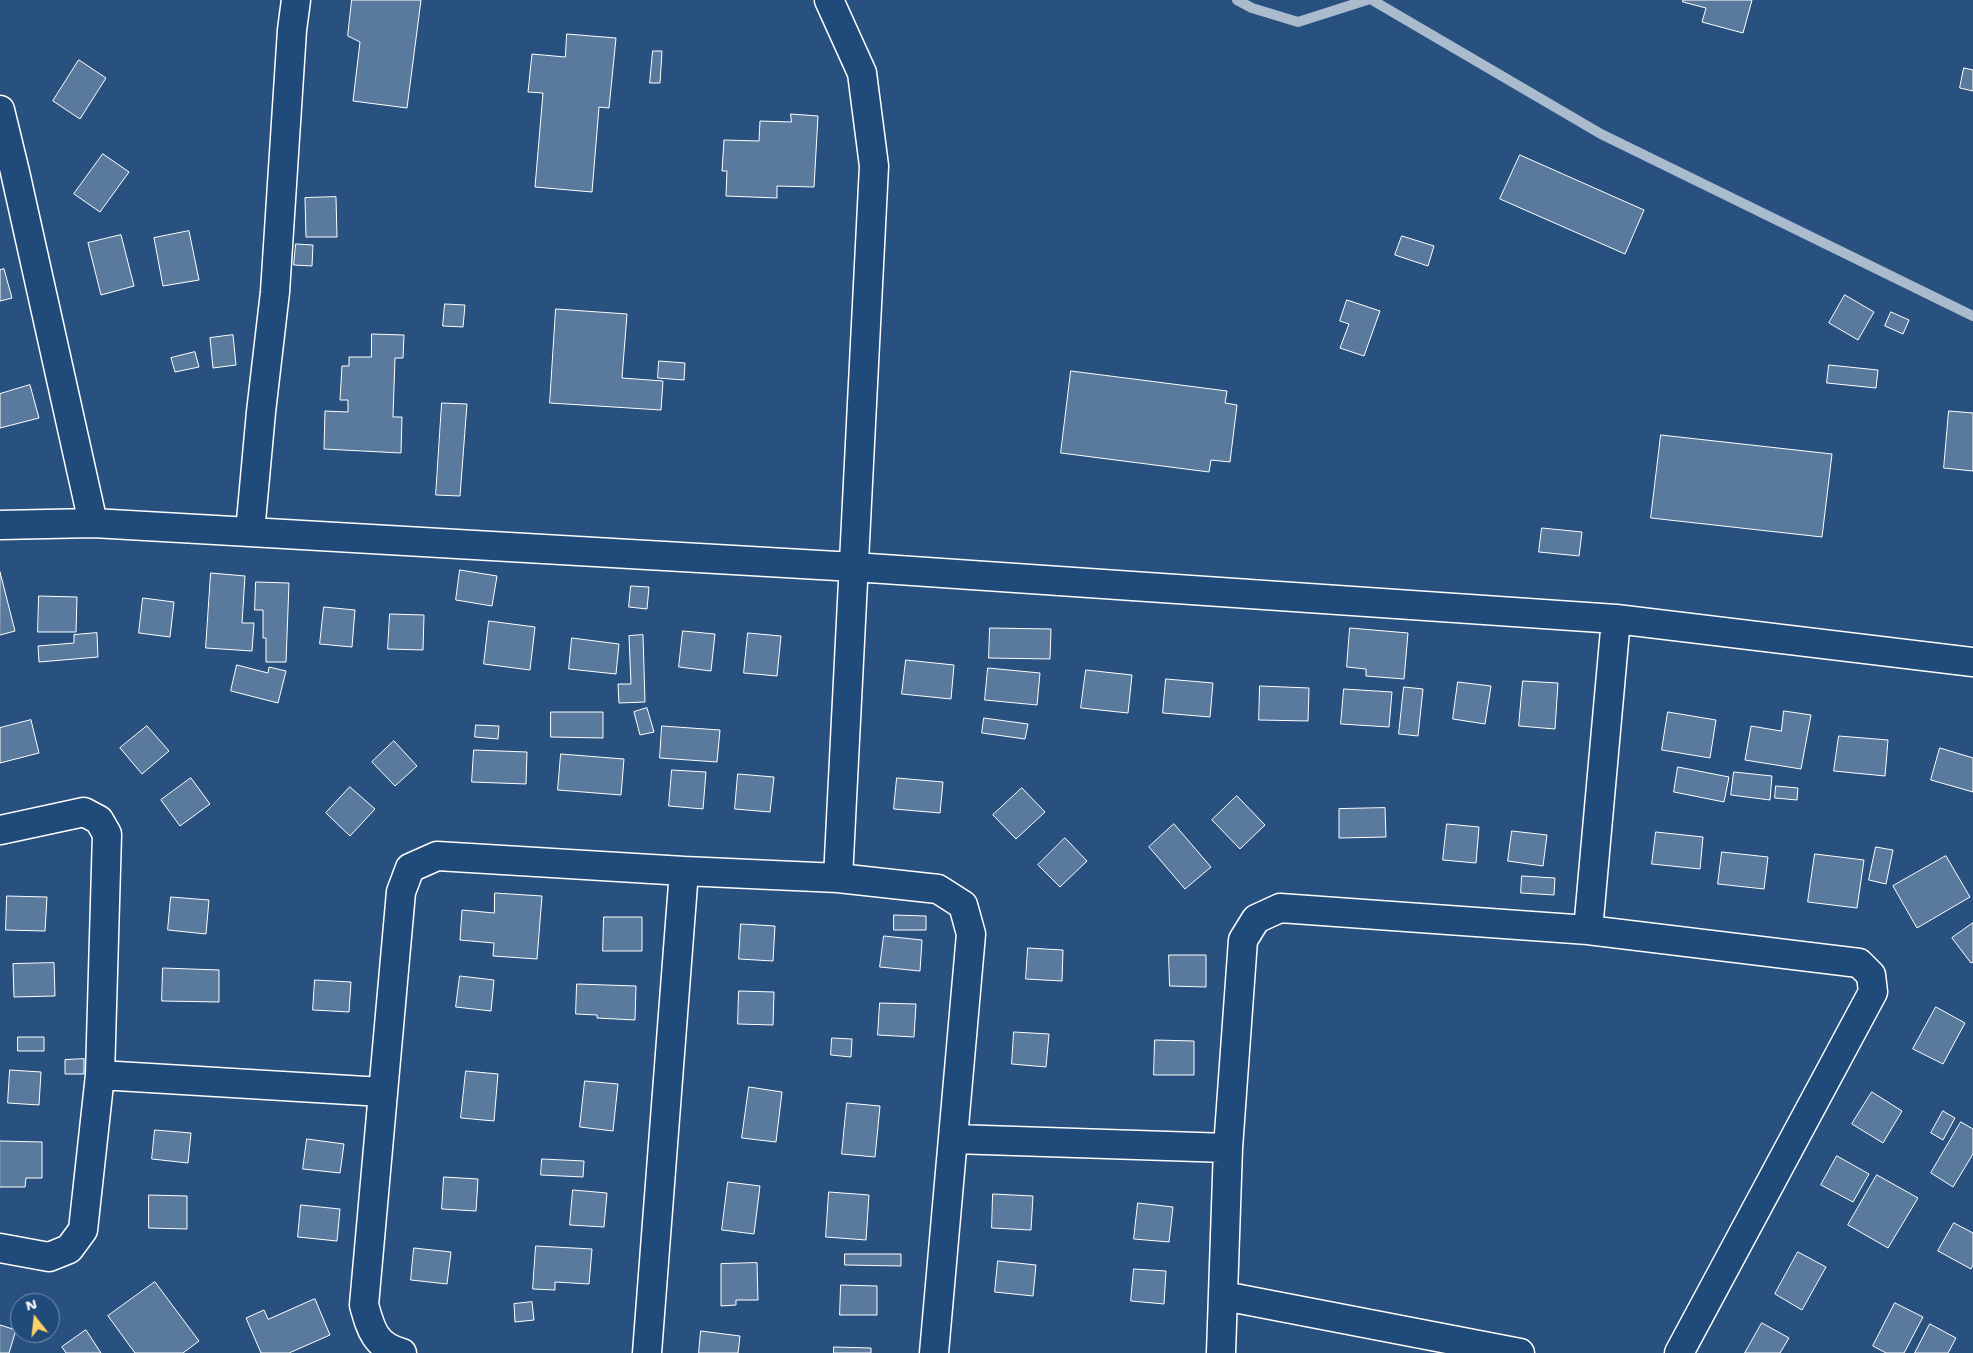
<!DOCTYPE html>
<html>
<head>
<meta charset="utf-8">
<style>
  body { margin:0 }
  #map { position:relative; width:1973px; height:1353px; overflow:hidden; background:#28517f; font-family:"Shantell Sans",sans-serif }
  canvas { display:block }
  .north { position:absolute; left:10px; top:1293px; width:50px; height:50px; box-sizing:border-box; background:#1f4a7a; border:1px solid #7992af; border-radius:50%; rotate:344deg; font-size:14px; font-weight:700; line-height:20px; text-align:center; color:#fff }
  .north::after { content:''; display:block; margin:auto; width:18px; height:22px; background:#ffd166; clip-path:polygon(50% 0,100% 100%,50% 72%,0 100%) }
</style>
</head>
<body>
<div id="map">
<canvas width="1973" height="1353"></canvas>
<div class="north">N</div>
</div>
<script>
const g = document.querySelector('canvas').getContext('2d');
g.lineJoin = 'round';
function trace(path, color, width, dash) {
  g.strokeStyle = color;
  g.lineWidth = width;
  g.lineCap = dash ? 'butt' : 'round';
  g.setLineDash(dash || []);
  g.stroke(path);
}
function fill(path, color) {
  g.fillStyle = color;
  g.fill(path, 'evenodd');
}
const stream = new Path2D(`
  M1237 0 1252 8 1298 22 1367 0
  M1372 0 1601 134 1973 316`);
const building = new Path2D(`
  M352 0H421L407 108 353 101 360 42 348 36Z
  M1683 0H1752L1743 33 1702 22 1706 8 1683 2Z
  M567 34 616 38 609 108 599 107 592 192 535 187 543 93 528 92 532 54 565 57Z
  M653 51H662L660 83H650Z
  M79 60 106 78 80 119 53 101Z
  M1964 68 1973 70V91L1960 88Z
  M791 114 818 116 814 187 777 186V198L726 196 727 171H722L724 140 759 141 760 121 791 122Z
  M103 154 129 172 100 212 74 194Z
  M1520 155 1644 210 1625 254 1500 199Z
  M336 197 337 237H306L305 198Z
  M189 231 199 280 163 286 154 238Z
  M121 235 134 286 101 295 88 243Z
  M1402 236 1434 246 1428 266 1395 255Z
  M296 244 313 245 312 266 294 265Z
  M4 269 12 298 0 301V270Z
  M1845 295 1874 312 1858 340 1829 323Z
  M1347 300 1380 311 1364 356 1340 348 1349 324 1340 321Z
  M445 304 465 305 463 327 443 326Z
  M556 309 627 314 622 378 663 381 661 410 550 403Z
  M1891 312 1909 320 1903 334 1885 326Z
  M372 334 404 335 403 358H395L393 417H402L401 453 324 449 325 411 348 412V400H340L342 366H349V357H371Z
  M233 335 236 365 213 368 210 338Z
  M195 352 199 367 175 372 171 358Z
  M659 361 685 363 684 380 658 378Z
  M1829 365 1878 370 1876 388 1827 383Z
  M1071 371 1227 391 1225 403 1237 405 1230 462 1211 460 1209 472 1061 453Z
  M30 385 39 418 0 428V394Z
  M442 403 467 404 460 496 436 495Z
  M1949 411 1973 413V471L1944 468Z
  M1661 435 1832 454 1822 537 1651 518Z
  M1542 528 1582 532 1579 556 1539 552Z
  M460 570 497 576 492 606 456 600Z
  M0 572 15 631 0 635Z
  M211 573 245 576 242 623H254L252 651 206 648Z
  M256 582 289 583 286 662H266V638H263V610H255Z
  M631 586 649 587 647 609 629 607Z
  M39 596 77 597 76 632H38Z
  M143 598 174 602 170 637 139 633Z
  M324 607 355 610 352 647 320 644Z
  M390 614 424 615 423 650 388 649Z
  M489 621 535 627 530 670 484 664Z
  M990 628 1051 629 1050 659 989 658Z
  M1350 628 1408 633 1404 679 1366 676V669L1347 667Z
  M683 631 715 634 711 671 679 667Z
  M97 633 98 657 39 662 38 646 74 643V635Z
  M748 633 781 636 777 676 744 673Z
  M643 635 645 702 619 703 618 684H631L629 636Z
  M572 638 619 644 616 674 569 669Z
  M906 660 954 665 951 699 902 694Z
  M237 665 268 673 269 667 286 671 278 703 231 691Z
  M988 668 1040 673 1037 705 985 700Z
  M1086 670 1132 675 1128 713 1081 708Z
  M1166 679 1213 683 1210 717 1163 713Z
  M1523 681 1558 683 1555 729 1519 726Z
  M1458 682 1491 686 1485 724 1453 719Z
  M1260 686 1309 688 1308 721 1259 720Z
  M1404 687 1423 689 1418 736 1399 734Z
  M1344 689 1392 692 1389 727 1341 724Z
  M647 708 654 732 640 735 634 712Z
  M1784 711 1811 715 1801 769 1745 760 1751 726 1781 731Z
  M551 712H603V738L551 737Z
  M1668 712 1716 720 1710 758 1662 750Z
  M984 718 1028 724 1025 739 982 733Z
  M31 720 39 753 0 763V728Z
  M476 725 499 726 498 739 475 737Z
  M147 726 169 751 142 774 120 748Z
  M662 726 720 730 717 762 660 758Z
  M1839 736 1888 740 1885 776 1834 771Z
  M394 741 417 766 395 786 372 762Z
  M1940 748 1973 758V792L1931 780Z
  M474 750 527 752 526 784 472 782Z
  M561 754 624 759 621 795 558 790Z
  M1678 767 1729 777 1724 802 1674 792Z
  M672 770 706 772 703 809 669 806Z
  M1734 772 1772 776 1770 800 1731 795Z
  M738 774 774 777 770 812 735 809Z
  M191 778 210 804 180 826 161 800Z
  M897 778 943 782 940 813 894 809Z
  M1776 786 1798 788 1797 800 1775 798Z
  M350 787 375 809 350 836 326 813Z
  M1022 788 1045 812 1016 839 993 815Z
  M1237 796 1265 825 1240 849 1212 820Z
  M1385 808 1386 837 1339 838V809Z
  M1174 824 1211 867 1185 889 1149 847Z
  M1447 824 1479 827 1476 863 1443 860Z
  M1512 831 1547 835 1543 866 1508 861Z
  M1656 832 1703 837 1700 869 1652 864Z
  M1065 838 1087 861 1060 887 1038 865Z
  M1876 847 1893 850 1886 884 1869 880Z
  M1722 852 1768 857 1764 889 1718 884Z
  M1815 854 1864 860 1857 908 1808 902Z
  M1946 856 1970 897 1917 928 1893 886Z
  M1522 876 1555 878 1554 895 1521 893Z
  M495 893 542 896 537 959 493 956 494 943 460 940 462 910 494 913Z
  M7 896 47 897 45 931 6 930Z
  M171 897 209 900 206 934 168 930Z
  M894 915 926 916V930H894Z
  M604 917H642V951H603Z
  M1973 923V962L1971 963 1952 938Z
  M741 924 775 926 773 961 739 959Z
  M884 936 922 940 920 971 880 967Z
  M1028 948 1063 950 1062 981 1026 979Z
  M1169 955H1206V987L1170 986Z
  M54 963 55 996 14 997 13 964Z
  M163 968 219 970V1002L162 1001Z
  M460 976 494 980 491 1011 456 1007Z
  M315 980 351 982 349 1012 313 1010Z
  M577 984 636 986 635 1020 597 1018V1015L576 1014Z
  M739 991 774 992 773 1025 738 1024Z
  M880 1003 916 1004 914 1037 878 1035Z
  M1936 1007 1965 1023 1943 1064 1913 1049Z
  M1014 1032 1049 1034 1046 1067 1012 1064Z
  M18 1037H44V1051H18Z
  M832 1038 852 1039 851 1057 831 1055Z
  M1155 1040 1194 1041V1075H1154Z
  M84 1059V1074H65V1060Z
  M10 1070 41 1072 39 1105 8 1103Z
  M466 1071 498 1074 494 1121 461 1118Z
  M585 1081 618 1084 613 1131 580 1127Z
  M749 1087 782 1092 776 1142 742 1138Z
  M1872 1092 1902 1111 1883 1143 1852 1124Z
  M847 1103 880 1106 875 1157 842 1154Z
  M1943 1111 1955 1118 1943 1140 1931 1133Z
  M1961 1122 1973 1129V1154L1953 1187 1931 1173Z
  M155 1130 191 1133 188 1163 152 1159Z
  M307 1139 344 1144 340 1173 303 1169Z
  M0 1141 42 1142V1178H26L25 1187H0Z
  M1837 1156 1869 1174 1853 1202 1821 1185Z
  M542 1159 584 1161 583 1177 541 1175Z
  M1877 1175 1918 1198 1888 1248 1848 1225Z
  M444 1177 478 1179 476 1211 442 1209Z
  M728 1182 760 1186 754 1234 722 1230Z
  M573 1190 607 1193 604 1227 570 1225Z
  M829 1192 869 1195 866 1240 826 1237Z
  M993 1194 1033 1196 1031 1230 992 1228Z
  M149 1195 187 1196V1229L149 1228Z
  M1138 1203 1173 1207 1169 1242 1134 1239Z
  M301 1205 340 1209 337 1241 298 1237Z
  M1954 1223 1973 1233V1265L1971 1269 1938 1251Z
  M536 1246 592 1249 589 1284 555 1282V1290L533 1289Z
  M414 1248 451 1252 447 1284 411 1280Z
  M1798 1252 1826 1267 1802 1310 1775 1294Z
  M845 1254H901V1266L845 1265Z
  M998 1261 1036 1265 1033 1296 995 1292Z
  M757 1263 758 1300H736V1305L721 1306V1264Z
  M1134 1269 1166 1271 1164 1304 1131 1301Z
  M155 1282 199 1341 183 1353H135L108 1316Z
  M841 1285 877 1286V1315H840Z
  M315 1299 330 1335 289 1353H261L246 1318 264 1310 268 1319Z
  M532 1302 534 1320 515 1322 514 1304Z
  M1895 1303 1923 1317 1904 1353H1886L1873 1346Z
  M1762 1323 1789 1338 1780 1353H1745Z
  M1930 1324 1956 1338 1948 1353H1915Z
  M0 1325 16 1330 9 1353H0Z
  M86 1330 101 1353H66L62 1347Z
  M701 1331 740 1336 738 1353H699Z
  M834 1347 871 1348V1353H834Z`);
const street = new Path2D(`
  M829 0 862 73 874 166 838 878
  M0 110 15 172 93 523
  M0 525 93 523 250 532 854 567 1616 619 1973 662
  M250 532 261 412 275 292 292 30 296 0
  M0 830 84 812 99 820 107 834 100 1075 83 1230 69 1249 49 1257 0 1248
  M1588 930 1616 619
  M100 1075 382 1092
  M954 1139 1228 1148
  M1224 1296 1520 1353
  M402 1353C375 1346 371 1330 364 1305L401 892 410 868 437 856 684 871 838 878 938 889 963 905 971 934 934 1353
  M647 1353 684 871
  M1221 1353 1228 1148 1243 940 1256 919 1280 908 1588 930 1859 963 1871 975 1873 992 1679 1353`);
trace(stream, '#aabbcd', 10);
fill(building, '#5a7a9d');
trace(building, '#fff', 1);
trace(street, '#fff', 31);
trace(street, '#1f4a7a', 28);
</script>
</body>
</html>
